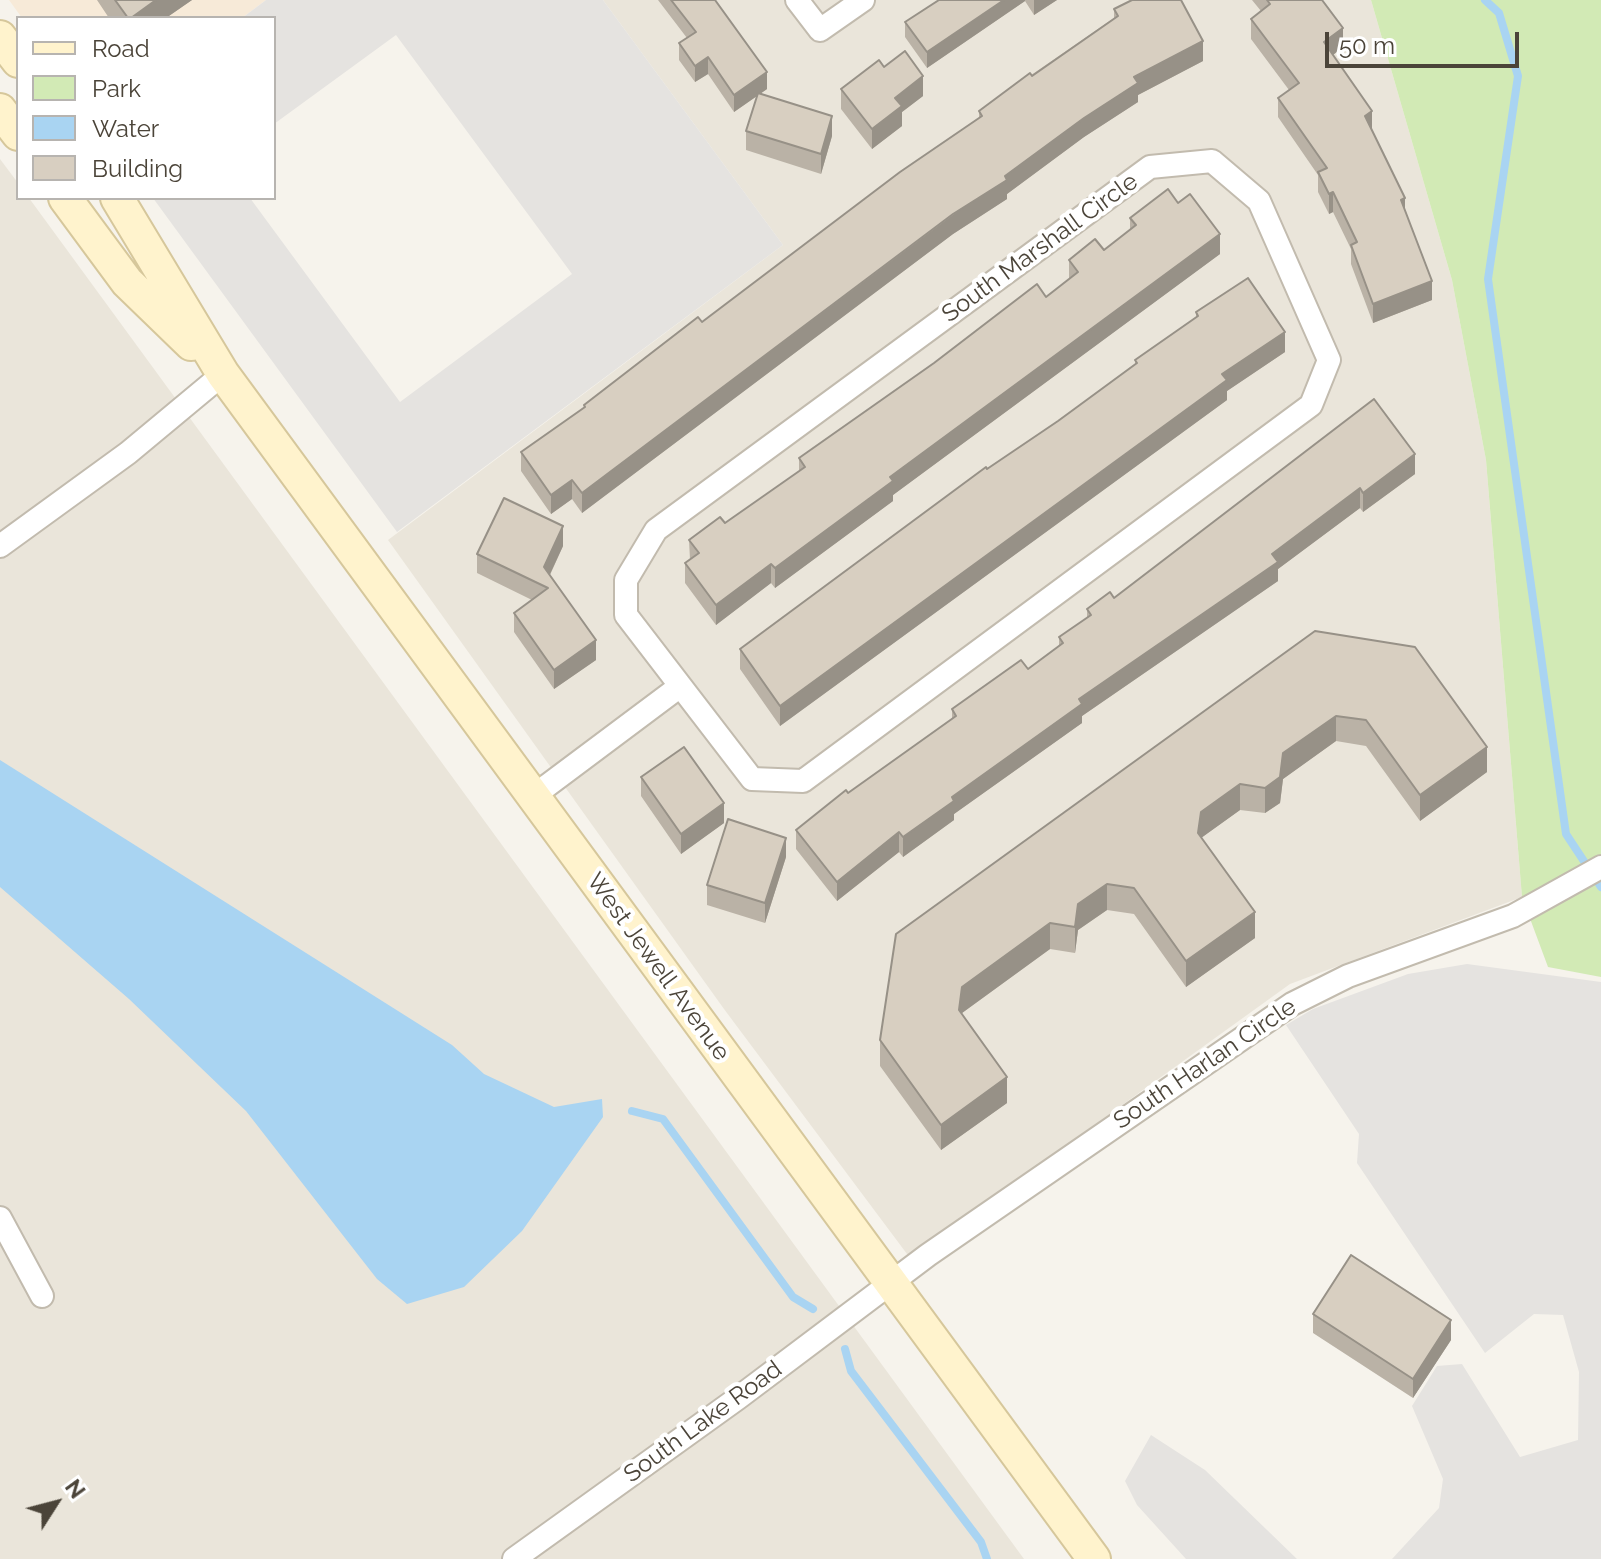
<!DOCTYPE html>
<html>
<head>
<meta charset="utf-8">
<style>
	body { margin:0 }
	#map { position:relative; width:1601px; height:1559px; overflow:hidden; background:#f6f3ec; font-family:Raleway,sans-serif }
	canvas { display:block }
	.legend { position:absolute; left:16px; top:16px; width:260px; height:184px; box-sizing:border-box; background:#fff; border:2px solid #b7b4b0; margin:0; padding:10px 14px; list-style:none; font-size:24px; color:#4b4439 }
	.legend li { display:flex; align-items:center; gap:16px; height:40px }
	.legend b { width:40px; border:2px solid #b7b4b0 }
	.north { position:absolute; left:16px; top:1463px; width:80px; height:80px; -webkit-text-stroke:6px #fff; paint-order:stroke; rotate:54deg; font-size:22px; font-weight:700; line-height:32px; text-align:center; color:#4b4439 }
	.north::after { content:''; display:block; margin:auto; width:28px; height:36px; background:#4b4439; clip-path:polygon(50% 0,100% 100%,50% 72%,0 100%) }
	.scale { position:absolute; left:1325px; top:32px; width:194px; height:36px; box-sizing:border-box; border:4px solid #4b4439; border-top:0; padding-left:10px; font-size:24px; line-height:28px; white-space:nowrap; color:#4b4439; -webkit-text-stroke:6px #fff; paint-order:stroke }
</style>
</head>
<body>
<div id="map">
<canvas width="1601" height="1559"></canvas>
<ul class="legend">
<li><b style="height:10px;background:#fff3cd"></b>Road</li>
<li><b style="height:22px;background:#d2eab5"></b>Park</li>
<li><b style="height:22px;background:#a9d4f2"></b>Water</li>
<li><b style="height:22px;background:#d8cfc1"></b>Building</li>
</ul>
<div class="north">N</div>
<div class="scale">50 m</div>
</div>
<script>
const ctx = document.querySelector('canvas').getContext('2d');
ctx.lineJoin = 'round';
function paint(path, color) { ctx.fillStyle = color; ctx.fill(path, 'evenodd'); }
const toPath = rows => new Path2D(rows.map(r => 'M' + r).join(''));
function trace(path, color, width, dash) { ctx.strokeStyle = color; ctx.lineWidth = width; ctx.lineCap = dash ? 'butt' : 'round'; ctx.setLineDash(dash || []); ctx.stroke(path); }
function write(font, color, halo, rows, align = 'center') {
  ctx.font = font + ' Raleway,sans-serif'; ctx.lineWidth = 8; ctx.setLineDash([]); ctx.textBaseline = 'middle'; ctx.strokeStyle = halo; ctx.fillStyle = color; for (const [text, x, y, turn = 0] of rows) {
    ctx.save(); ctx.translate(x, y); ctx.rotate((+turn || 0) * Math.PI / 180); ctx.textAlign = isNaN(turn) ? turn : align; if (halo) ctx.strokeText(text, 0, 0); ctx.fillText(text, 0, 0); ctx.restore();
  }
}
paint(toPath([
	[603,0,1371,0,1452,280,1486,460,1522,897,1290,984,910,1258,724,1009,388,540,783,245],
	[0,159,18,183,18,198,29,198,1024,1559,0,1559]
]), '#eae5da');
paint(toPath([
	[9,0,266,0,242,18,22,18]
]), '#f7ead8');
paint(toPath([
	[1371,0,1601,0,1601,977,1548,967,1522,897,1486,460,1452,280]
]), '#d2eab5');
paint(toPath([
	[266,0,603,0,783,245,397,532,153,198,250,198,400,402,572,274,396,35,274,124,274,18,242,18],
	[1467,964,1601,982,1601,1559,1392,1559,1439,1508,1443,1479,1412,1406,1437,1366,1462,1364,1520,1457,1578,1440,1579,1372,1563,1315,1534,1314,1485,1353,1357,1163,1359,1134,1286,1025,1313,1009,1408,974],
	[1151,1435,1205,1470,1297,1559,1186,1559,1137,1505,1125,1481]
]), '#e5e3e0');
paint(toPath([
	[0,760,452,1045,484,1074,554,1107,602,1099,603,1117,522,1231,464,1287,407,1304,377,1279,246,1111,129,999,0,887]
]), '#a9d4f2');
trace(toPath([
	[1485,0,1499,13,1518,76,1488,279,1566,834,1601,887],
	[632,1111,663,1119,793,1297,813,1309],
	[845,1349,851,1371,981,1542,987,1559]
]), '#a9d4f2', 8);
const street = toPath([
	[797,0,820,30,863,0],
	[1212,161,1259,201,1329,360,1311,405,803,781,752,779,626,615,626,580,656,530,1150,167,1212,161],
	[0,546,128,453,223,374],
	[532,797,679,687],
	[0,1218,42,1296],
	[514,1559,738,1398,928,1255,1292,1004,1348,976,1513,916,1601,867]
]);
const secondary = toPath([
	[0,37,18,61],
	[0,110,18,134],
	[65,198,127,282,191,344],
	[117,198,223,374,1094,1559]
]);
trace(street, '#c2bbae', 26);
trace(secondary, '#d6c79b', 36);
trace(street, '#fff', 22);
trace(secondary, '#fff3cd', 32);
paint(toPath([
	[97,0,192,0,166,18,109,18],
	[658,0,715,0,767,89,760,94,832,136,821,174,746,150,746,131,757,96,734,112,708,74,695,82,679,60,679,43,687,38],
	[939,0,1057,0,1034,15,1025,1,927,68,905,37,905,22],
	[1252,0,1322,0,1343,47,1333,55,1372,130,1405,212,1432,300,1373,323,1351,264,1351,249,1333,212,1329,214,1318,192,1318,175,1278,117,1278,98,1289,90,1251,39,1251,19,1261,11],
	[1114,9,1203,61,1138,95,1138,102,1084,137,1007,194,1007,199,953,234,582,513,572,499,551,514,521,471,521,452,584,408,584,405,702,322,979,118,979,111,1114,18],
	[884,67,923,96,902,112,902,126,872,149,841,109,841,89],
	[1178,203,1220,254,893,495,893,501,775,588,771,583,716,625,685,583,685,563,690,560,689,540,725,523,799,471,799,458,1046,297,1069,279,1069,260,1104,250,1130,230,1130,218],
	[1196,312,1285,352,1227,391,1227,400,780,726,740,669,740,649,987,469,1058,421,1135,364,1135,360,1196,317],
	[1374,399,1415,474,1363,512,1360,508,1278,569,1278,581,1082,716,1082,723,954,814,954,820,903,857,899,852,837,901,796,849,796,830,952,719,952,709,1028,669,1059,646,1059,637,1087,618,1087,609,1114,598],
	[563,546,550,575,596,660,554,689,514,632,514,613,532,600,477,573,477,554],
	[1315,631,1487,772,1420,821,1366,746,1336,741,1283,779,1280,803,1265,813,1240,810,1201,838,1255,938,1186,987,1134,914,1107,910,1078,930,1075,953,1050,949,962,1013,962,1014,1007,1103,941,1150,880,1066,880,1040],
	[641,777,724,823,681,854,641,796],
	[786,857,765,923,707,905,707,885],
	[1313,1314,1451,1340,1413,1398,1313,1333]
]), '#bab2a6');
paint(toPath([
	[156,0,192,0,166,18,131,18],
	[1004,0,1025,0,1025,1,927,68,927,52],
	[1034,0,1057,0,1034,15],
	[1343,28,1343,47,1324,62,1324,42],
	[1203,41,1203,61,1138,95,1138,102,1084,137,1007,194,1007,199,953,234,582,513,582,493,1005,176,1134,77],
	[708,57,708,74,695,82,695,66],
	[767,72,767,89,734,112,734,95],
	[923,76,923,96,902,112,902,126,872,149,872,129,895,98],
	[1372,111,1372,130,1365,116],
	[832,116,832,136,821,174,821,154],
	[1333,192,1333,212,1329,214,1329,194],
	[1405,198,1405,218,1401,200],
	[1220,234,1220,254,893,495,893,501,775,588,775,568,890,477],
	[1432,281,1432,300,1373,323,1373,304],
	[1285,332,1285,352,1227,391,1227,400,780,726,780,706,1222,374],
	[1415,454,1415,474,1363,512,1363,493],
	[572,480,572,499,551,514,551,495],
	[1360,488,1360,508,1278,569,1278,581,1082,716,1082,723,954,814,954,820,903,857,903,837,952,797,1079,699],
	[563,526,563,546,544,587,544,567],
	[771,564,771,583,716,625,716,605],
	[596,640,596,660,554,689,554,670],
	[1336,716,1336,741,1283,779,1280,803,1265,813,1265,788,1283,753],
	[1487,747,1487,772,1420,821,1420,795],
	[1240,784,1240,810,1201,838,1198,833,1201,812],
	[724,803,724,823,681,854,681,834],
	[899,832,899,852,837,901,837,882],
	[786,838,786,857,765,923,765,903],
	[1107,884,1107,910,1078,930,1075,953,1075,927,1078,904],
	[1255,912,1255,938,1186,987,1186,961],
	[1050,923,1050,949,962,1013,959,1036,959,1010,962,987],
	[1007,1077,1007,1103,941,1150,941,1125],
	[1451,1320,1451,1340,1413,1398,1413,1379]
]), '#979187');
const building = toPath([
	[115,0,156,0,131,18,128,18,115,0],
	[671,0,715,0,767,72,734,95,708,57,695,66,679,43,696,32,671,0],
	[939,0,1004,0,927,52,905,22,939,0],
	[1132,0,1181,0,1203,41,1134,77,1138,83,1084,118,1005,176,1007,180,953,214,582,493,572,480,551,495,521,452,585,407,584,405,698,317,702,322,900,172,982,116,979,111,1030,73,1032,76,1118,16,1114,9,1132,0],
	[1267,0,1322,0,1343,28,1324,42,1372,111,1365,116,1405,198,1401,200,1432,281,1373,304,1351,245,1357,242,1333,192,1329,194,1318,172,1327,168,1278,98,1299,83,1251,19,1270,4,1267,0],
	[905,51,923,76,895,98,902,106,872,129,841,89,879,60,884,67,905,51],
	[758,93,832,116,821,154,746,131,758,93],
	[1168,189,1178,203,1190,194,1220,234,890,477,893,481,775,568,771,564,716,605,685,563,699,553,689,540,720,517,725,523,805,467,799,458,934,363,1037,284,1046,297,1078,272,1069,260,1095,239,1104,250,1136,225,1130,218,1168,189],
	[1248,278,1285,332,1222,374,1227,380,780,706,740,649,986,467,987,469,1058,421,1137,363,1135,360,1198,316,1196,312,1248,278],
	[1374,399,1415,454,1363,493,1360,488,1272,554,1278,562,1079,699,1082,704,952,797,954,801,903,837,899,832,837,882,796,830,846,790,848,793,956,716,952,709,1021,660,1028,669,1063,643,1059,637,1091,615,1087,609,1110,592,1114,598,1374,399],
	[504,498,563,526,544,567,596,640,554,670,514,613,548,588,477,554,504,498],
	[1315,631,1415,647,1487,747,1420,795,1366,720,1336,716,1283,753,1280,777,1265,788,1240,784,1201,812,1198,833,1255,912,1186,961,1134,888,1107,884,1078,904,1075,927,1050,923,962,987,959,1010,1007,1077,941,1125,880,1040,896,934,1315,631],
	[684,747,724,803,681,834,641,777,684,747],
	[728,819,786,838,765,903,707,885,728,819],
	[1351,1255,1451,1320,1413,1379,1313,1314,1351,1255]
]);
paint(building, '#d8cfc1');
trace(building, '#979187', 2);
write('24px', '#4b4439', '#fff', [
	["South Marshall Circle",1040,248,-36],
	["West Jewell Avenue",658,967,54],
	["South Harlan Circle",1205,1064,-34],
	["South Lake Road",703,1422,-36]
]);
</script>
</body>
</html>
